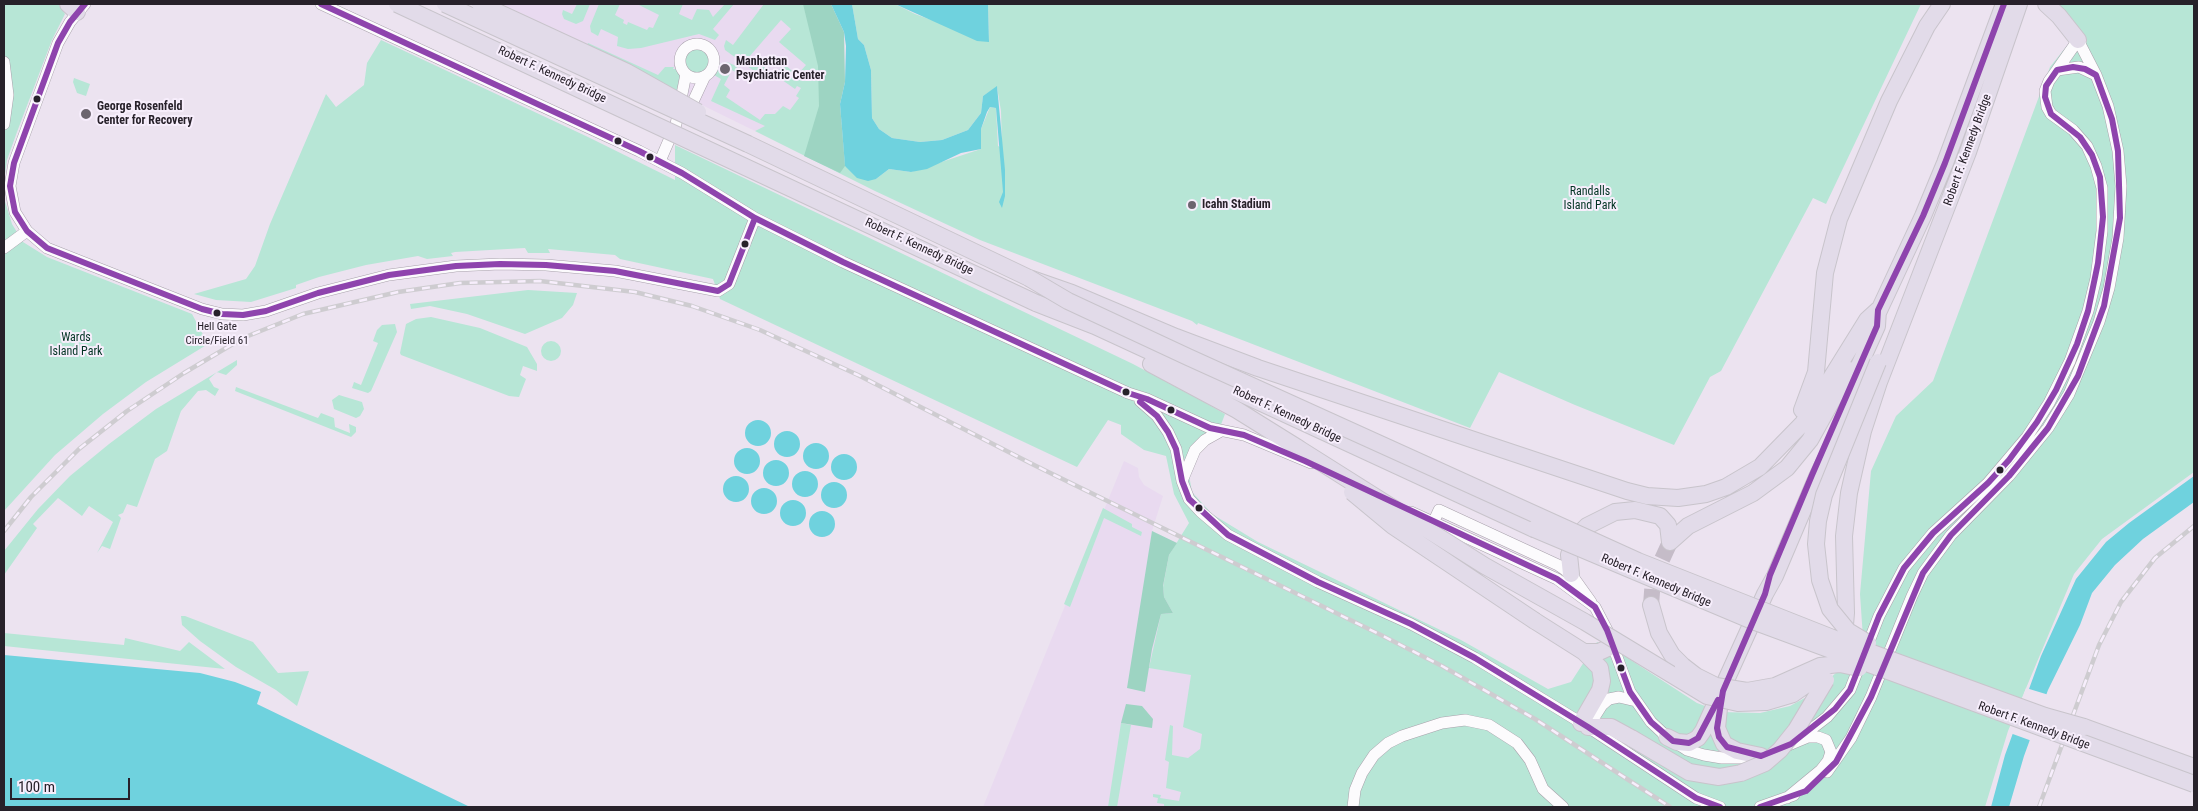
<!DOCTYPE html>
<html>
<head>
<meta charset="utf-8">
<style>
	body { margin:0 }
	#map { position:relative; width:2198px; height:811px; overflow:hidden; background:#ece3f0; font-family:"Roboto Condensed",sans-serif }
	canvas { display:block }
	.frame { position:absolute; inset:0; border:5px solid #27212a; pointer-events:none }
	.scale { position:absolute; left:10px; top:778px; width:120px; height:22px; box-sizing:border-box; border:2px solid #27212a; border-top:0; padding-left:6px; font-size:15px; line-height:18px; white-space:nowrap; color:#27212a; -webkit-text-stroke:4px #f7eefc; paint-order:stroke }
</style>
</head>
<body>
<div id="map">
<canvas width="2198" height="811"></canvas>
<div class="frame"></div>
<div class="scale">100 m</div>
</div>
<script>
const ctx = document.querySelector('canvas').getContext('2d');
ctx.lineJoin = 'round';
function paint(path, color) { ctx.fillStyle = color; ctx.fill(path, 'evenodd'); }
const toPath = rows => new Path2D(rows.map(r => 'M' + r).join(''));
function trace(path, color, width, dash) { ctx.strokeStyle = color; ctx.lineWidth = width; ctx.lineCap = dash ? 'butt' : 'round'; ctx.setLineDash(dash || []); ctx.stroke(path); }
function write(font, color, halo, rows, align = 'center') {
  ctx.font = font + ' "Roboto Condensed",sans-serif'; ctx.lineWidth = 4; ctx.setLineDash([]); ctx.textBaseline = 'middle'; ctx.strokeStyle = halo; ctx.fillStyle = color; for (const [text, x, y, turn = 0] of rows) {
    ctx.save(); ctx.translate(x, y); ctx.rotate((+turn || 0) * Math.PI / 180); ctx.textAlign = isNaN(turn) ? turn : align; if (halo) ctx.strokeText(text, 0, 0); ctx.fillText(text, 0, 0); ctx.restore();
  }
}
paint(toPath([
	[496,4,804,4,808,106,755,131],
	[1124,461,1138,468,1139,477,1144,485,1163,496,1152,531,1177,543,1169,555,1163,586,1222,691,1187,807,983,807]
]), '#e9daf0');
paint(toPath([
	[4,4,58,4,65,14,52,40,17,132,7,160,4,181],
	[577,4,590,4,583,21,576,24,564,19,562,14,563,10,572,14],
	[599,4,620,4,615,15,624,20,623,23,627,25,628,22,647,30,649,27,653,28,659,15,637,4,683,4,679,14,692,20,697,9,709,10,713,17,725,4,734,4,713,29,719,35,715,40,699,34,641,48,628,49,617,46,618,37,601,29,598,36,591,32,590,26],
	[764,4,831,4,845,166,876,179,889,169,911,172,981,149,981,129,990,107,996,108,998,146,1002,148,1001,111,997,87,983,96,981,113,968,130,942,140,920,142,892,138,879,129,872,118,871,70,864,45,858,39,852,4,895,4,915,14,989,41,988,4,1921,4,1826,204,1813,198,1721,371,1710,377,1674,445,1575,405,1499,372,1470,428,1198,323,1197,325,1192,321,980,240,875,191,755,131,765,126,711,101,721,79,714,75,714,72,719,64,727,62,736,66,739,72,737,73,732,70,724,85,730,90,726,97,760,120,765,114,775,114,783,106,790,110,799,98,796,96,801,88,797,86,795,89,775,75,784,64,797,75,806,65,779,42,791,29,781,20,749,57,767,69,761,76,725,50,724,46,726,40,733,45],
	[2054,4,2194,4,2194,472,2102,539,2074,574,2008,731,1985,807,1164,807,1164,804,1157,803,1158,798,1153,797,1153,794,1161,795,1160,798,1179,801,1181,792,1166,788,1169,762,1165,760,1170,725,1173,726,1172,755,1188,758,1200,749,1202,734,1183,727,1191,675,1149,668,1161,614,1173,613,1164,597,1163,587,1169,555,1189,523,1174,494,1166,456,1144,450,1121,434,1121,425,1108,420,1077,467,720,299,713,279,620,259,615,255,548,249,550,253,528,253,525,248,455,252,451,253,453,256,427,259,418,256,366,265,319,277,296,285,296,288,251,302,216,300,194,294,246,279,255,266,270,224,326,94,336,107,364,85,367,63,381,40,588,137,675,180,675,145,1133,364,1204,402,1225,414,1216,438,1202,447,1189,475,1192,492,1212,514,1258,542,1461,640,1548,689,1571,682,1597,642,1623,655,1697,703,1721,712,1760,713,1790,706,1812,694,1837,672,1863,638,1860,594,1871,471,1896,416,1933,381,2050,67,2077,33],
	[588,43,658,75,665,67,674,67,673,69,677,69,680,74,677,91,587,47],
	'683 61a14 14 0 1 1 28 0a14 14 0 1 1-28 0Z',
	[74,78,90,84,86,96,77,93,73,82],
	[4,198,12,224,23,242,47,257,192,314,208,344,146,382,103,414,55,455,4,511],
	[528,290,577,293,573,305,562,318,525,334,467,314,430,306,411,309,410,304],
	[431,317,480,328,527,347,537,364,537,371,523,366,520,375,526,379,519,397,509,396,401,355,400,353,406,324,416,319],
	[395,324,397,332,371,391,368,393,352,388,354,382,361,385,378,343,373,341,377,330,382,325],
	'541 351a10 10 0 1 1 20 0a10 10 0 1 1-20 0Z',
	[237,360,237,365,226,375,217,372,209,379,214,387,219,389,215,396,206,390,198,391,181,411,167,451,155,459,137,507,127,504,123,513,118,515,121,518,110,549,102,546,97,553,113,522,89,506,82,516,58,498,33,524,37,528,4,575,4,551,38,509,70,476,109,444,156,409],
	[236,387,318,418,321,413,334,418,335,427,350,433,349,424,356,427,356,432,351,437,235,391],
	[339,395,362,402,364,409,360,416,356,418,334,409,332,400],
	[1103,508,1132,524,1132,527,1142,532,1141,536,1104,518,1070,607,1064,604],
	[181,616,185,616,253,642,278,673,309,671,297,706,276,690,236,667,200,641,182,625],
	[4,633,124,645,125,638,180,651,189,642,225,669,4,646],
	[1121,723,1131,725,1117,807,1108,807]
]), '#b7e6d6');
paint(toPath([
	[803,4,831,4,844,32,845,82,840,104,845,166,840,173,804,156,819,106,818,66],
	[1152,531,1177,543,1169,555,1163,586,1164,597,1173,613,1161,614,1152,649,1145,692,1127,688],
	[1126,704,1142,706,1153,719,1152,728,1121,723]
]), '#9dd4c2');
paint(toPath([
	[831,4,852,4,858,39,864,45,871,70,872,118,879,129,892,138,920,142,942,140,968,130,981,113,983,96,997,86,1005,170,1005,196,1002,208,999,202,1003,192,996,108,990,107,987,112,981,129,981,149,961,153,927,169,911,172,889,169,876,179,868,181,857,178,845,166,840,104,845,82,846,46,844,32],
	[895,4,988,4,989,42,977,41],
	'745 433a13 13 0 1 1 26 0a13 13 0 1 1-26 0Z',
	'774 444a13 13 0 1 1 26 0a13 13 0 1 1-26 0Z',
	'803 456a13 13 0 1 1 26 0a13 13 0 1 1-26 0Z',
	'734 461a13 13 0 1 1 26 0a13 13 0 1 1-26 0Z',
	'831 467a13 13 0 1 1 26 0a13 13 0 1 1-26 0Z',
	'763 473a13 13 0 1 1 26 0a13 13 0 1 1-26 0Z',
	'792 484a13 13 0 1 1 26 0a13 13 0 1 1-26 0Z',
	[2194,476,2194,502,2143,539,2115,565,2092,593,2080,625,2048,690,2024,756,2009,807,1991,807,2005,755,2041,656,2076,579,2106,542,2129,523],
	'723 489a13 13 0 1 1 26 0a13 13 0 1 1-26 0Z',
	'821 495a13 13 0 1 1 26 0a13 13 0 1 1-26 0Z',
	'751 501a13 13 0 1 1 26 0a13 13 0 1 1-26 0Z',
	'780 513a13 13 0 1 1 26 0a13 13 0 1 1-26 0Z',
	'809 524a13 13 0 1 1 26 0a13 13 0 1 1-26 0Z',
	[4,655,200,673,235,682,261,692,257,704,470,807,4,807]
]), '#6fd2de');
paint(toPath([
	[2026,688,2049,695,2032,741,2010,733]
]), '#ece3f0');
trace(toPath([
	[1651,605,1653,579,1670,542]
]), '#c5bcc8', 16, [16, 8]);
const minor = toPath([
	[85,4,70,22,58,43,14,163,10,186,15,212,27,231,47,248,202,309,222,314,243,315,266,311,318,293,389,275,456,266,500,264,546,265,615,271,718,291,729,284,755,218],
	[321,4,639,151,682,173,755,218,843,262,1128,393,1147,399,1210,428,1244,435,1311,463],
	'680 61a17 17 0 1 1 34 0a17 17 0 1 1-34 0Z',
	[4,62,8,95,4,124],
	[685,113,691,106,705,76],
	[660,161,676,124,686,74],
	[4,248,27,231],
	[1140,401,1157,416,1168,432,1176,449,1182,481,1189,499,1201,512,1228,535,1318,582,1411,624,1475,658,1588,727,1696,798,1720,807],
	[1182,481,1195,450,1205,440,1221,431],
	[1411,512,1557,579,1595,607,1607,630,1630,692,1651,722,1667,737,1687,750,1704,755,1722,758,1749,758],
	[1433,523,1439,510,1558,565,1571,574,1591,602],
	[1588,727,1602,705,1609,699,1619,697,1636,701],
	[1801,737,1827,717,1850,690,1879,616,1904,568,1933,533,1988,483,2027,437,2049,403,2070,361,2088,311,2096,278,2102,231,2102,188,2096,166,2087,146,2073,130,2051,114,2047,107,2045,91,2049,81,2057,70,2079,67,2096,75],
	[1784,747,1808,737,1818,737,1826,740,1831,752,1828,761,1821,770,1787,798],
	[1827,772,1851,738,1871,697,1912,596,1923,573,1951,535,2009,476,2048,428,2069,394,2099,322,2109,288,2118,238,2121,186,2118,151,2108,106,2096,75,2078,40,2057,70],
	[1353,807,1355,790,1362,773,1374,755,1388,743,1402,736,1442,723,1465,720,1489,725,1517,743,1530,760,1543,789,1563,807],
	[1760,807,1794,795]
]);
const highway = toPath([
	[68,4,77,12],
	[2046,4,2059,16,2078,40],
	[748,144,1029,278,1072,293,1176,337,1258,368,1627,491,1647,496,1678,498,1706,494,1726,487,1760,467,1803,423,1867,320,1878,310],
	[1036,303,1095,326,1534,529],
	[1875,319,1923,216,1945,163,2004,4],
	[1151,364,1237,410,1298,448],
	[1850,386,1877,326,1878,310],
	[1802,410,1816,372,1825,273,1839,219,1889,101,1927,26,1942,4],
	[1670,542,1688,526,1753,493,1787,468,1810,440,1849,370],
	[1571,574,1569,555,1574,539,1587,526,1615,512,1635,510,1660,516,1668,525,1670,542],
	[1651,605,1659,633,1672,655,1683,666],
	[1535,621,1584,652,1600,668,1602,681,1600,690,1581,723],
	[1844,637,1846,613,1844,536,1849,493,1863,431,1879,382,1968,152,2019,4],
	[1584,652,1599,652,1612,646],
	[1719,708,1717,728,1724,744,1737,751,1761,756],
	[1588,727,1611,727,1633,739],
	[2084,727,2194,767],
	[1667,737,1677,742,1689,743,1698,738,1703,731,1765,594,1775,576,1817,477,1862,386]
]);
trace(minor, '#a8a1ab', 12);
trace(highway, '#c8c4cb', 18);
trace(minor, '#fcfbfd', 11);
trace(highway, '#e2dbe9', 16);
const rail = toPath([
	[4,531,31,497,79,449,127,411,184,373,243,338,303,314,398,292,460,283,540,281,635,292,692,306,760,330,858,375,1036,466,1379,634,1442,666,1535,719,1670,807],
	[2039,807,2099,645,2121,602,2155,558,2194,526]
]);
trace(rail, '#ceccd0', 4.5);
trace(rail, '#f7eefc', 2.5, [8]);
const highwayBridge = toPath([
	[397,4,1036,303],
	[445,4,748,144],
	[480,4,627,72,698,112],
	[1029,278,1068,301,1188,357,1638,561,1853,646,2045,716,2084,727],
	[1298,448,1485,566,1585,622,1707,696,1738,703,1766,702,1793,694,1820,675],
	[1352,492,1393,526,1535,621],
	[1534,529,1750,620,2194,784],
	[1868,643,1848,631,1830,609,1820,580,1816,544,1818,521,1824,495,1878,362],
	[1683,666,1696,676,1716,686,1747,691,1775,686,1820,666,1840,664,1859,668],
	[1633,739,1689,772,1719,777,1741,773,1765,763,1780,750,1796,730,1826,680]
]);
trace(highwayBridge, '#c8c4cb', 18, []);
trace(highwayBridge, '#e2dbe9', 16);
trace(toPath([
	[85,4,70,22,58,43,14,163,10,186,15,212,27,231,47,248,202,309,222,314,243,315,266,311,318,293,389,275,456,266,500,264,546,265,615,271,718,291,729,284,755,218],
	[321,4,639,151,682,173,755,218,843,262,1128,393,1147,399,1210,428,1244,435,1305,461,1557,579,1595,607,1607,630,1630,692,1651,722,1673,741,1689,743,1698,738,1718,700],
	[1140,402,1157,416,1168,432,1176,449,1182,481,1189,499,1228,535,1318,582,1411,624,1475,658,1588,727,1696,798,1720,807],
	[1760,807,1806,791,1836,762,1871,697,1923,573,1951,535,2009,476,2048,428,2078,376,2104,306,2120,218,2118,151,2112,119,2096,75,2085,69,2073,67,2057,70,2046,86,2045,97,2051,114,2080,137,2092,155,2100,177,2103,217,2098,263,2088,311,2077,344,2056,390,2037,422,2009,460,1988,483,1933,533,1904,568,1879,616,1850,690,1835,709,1791,744,1761,756,1727,747,1719,737,1717,728,1723,691,1765,594,1770,575,1812,475,1877,326,1878,310,1923,216,1945,163,2004,4]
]), '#8e44ad', 6);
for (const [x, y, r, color] of [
	[725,69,6,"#6c656f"],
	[37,99,4.5,"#27212a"],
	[86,114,6,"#6c656f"],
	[618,141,4.5,"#27212a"],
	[650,157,4.5,"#27212a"],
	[1192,205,5,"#6c656f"],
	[745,244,4.5,"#27212a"],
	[217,313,4.5,"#27212a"],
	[1126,392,4.5,"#27212a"],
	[1171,410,4.5,"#27212a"],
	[2000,470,4.5,"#27212a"],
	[1199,508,4.5,"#27212a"],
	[1621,668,4.5,"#27212a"]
]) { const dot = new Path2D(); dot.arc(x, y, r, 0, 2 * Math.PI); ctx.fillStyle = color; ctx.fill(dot); trace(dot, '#f7eefc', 2); }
write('11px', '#27212a', '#f7eefc', [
	["Hell Gate",217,327],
	["Circle/Field 61",217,341]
]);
write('bold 12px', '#27212a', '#f7eefc', [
	["Manhattan",736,62],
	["Psychiatric Center",736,76],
	["George Rosenfeld",97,107],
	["Center for Recovery",97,121],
	["Icahn Stadium",1202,205]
], 'left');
write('12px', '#27212a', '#f7eefc', [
	["Robert F. Kennedy Bridge",552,75,25],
	["Robert F. Kennedy Bridge",1968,150,-70],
	["Robert F. Kennedy Bridge",919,247,25],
	["Robert F. Kennedy Bridge",1287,415,25],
	["Robert F. Kennedy Bridge",1656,581,23],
	["Robert F. Kennedy Bridge",2034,726,20]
]);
write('12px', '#013322', '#f7eefc', [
	["Randalls",1590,192],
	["Island Park",1590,206],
	["Wards",76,338],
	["Island Park",76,352]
]);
</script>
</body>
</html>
